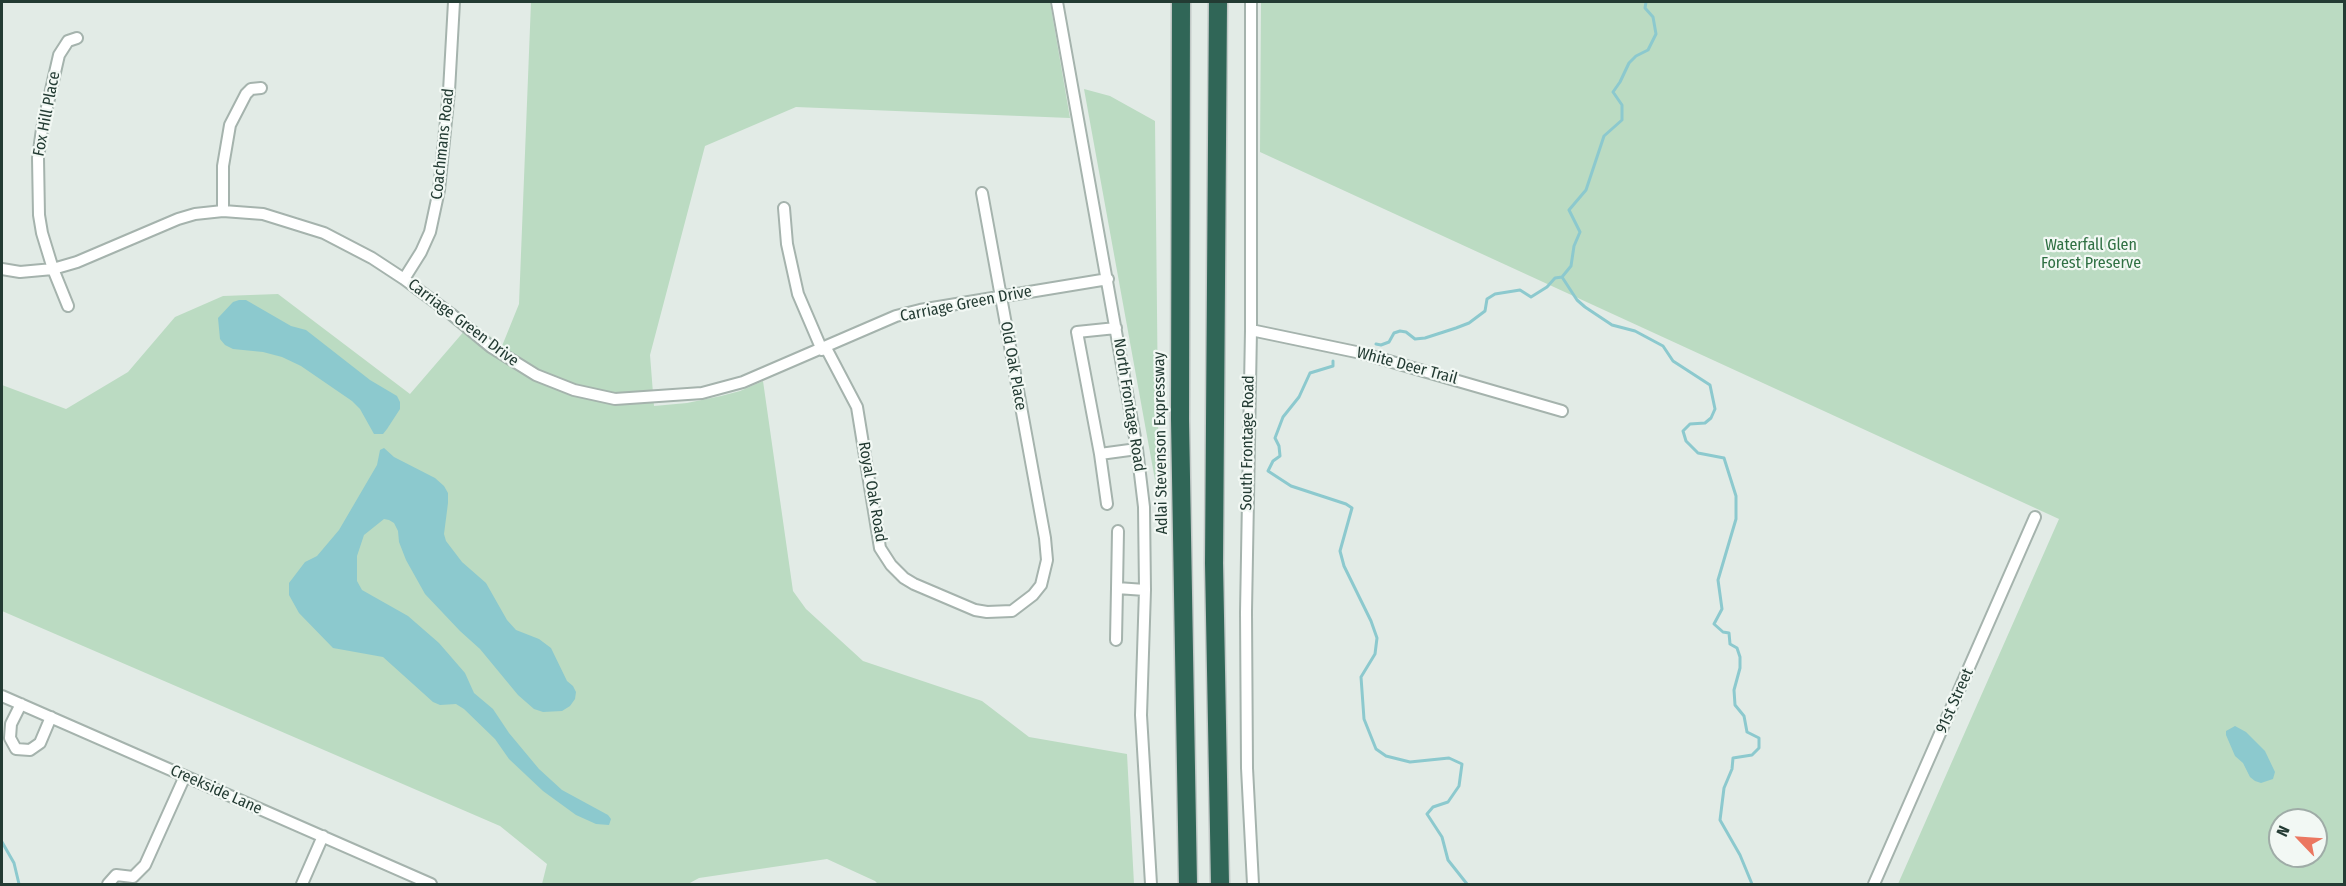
<!DOCTYPE html>
<html>
<head>
<meta charset="utf-8">
<style>
	body { margin:0 }
	#map { position:relative; width:2346px; height:886px; overflow:hidden; background:#e2ebe6; font-family:"Fira Sans Condensed",sans-serif }
	canvas { display:block }
	.frame { position:absolute; inset:0; border:3px solid #233b33; pointer-events:none }
	.north { position:absolute; left:2268px; top:808px; width:60px; height:60px; box-sizing:border-box; background:#f2f8f4; border:2px solid #9faca7; border-radius:50%; rotate:295deg; font-size:16px; font-weight:700; line-height:24px; text-align:center; color:#233b33 }
	.north::after { content:''; display:block; margin:auto; width:21px; height:27px; background:#eb7760; clip-path:polygon(50% 0,100% 100%,50% 72%,0 100%) }
</style>
</head>
<body>
<div id="map">
<canvas width="2346" height="886"></canvas>
<div class="frame"></div>
<div class="north">N</div>
</div>
<script>
const ctx = document.querySelector('canvas').getContext('2d');
ctx.lineJoin = 'round';
function paint(path, color) { ctx.fillStyle = color; ctx.fill(path, 'evenodd'); }
const toPath = rows => new Path2D(rows.map(r => 'M' + r).join(''));
function trace(path, color, width, dash) { ctx.strokeStyle = color; ctx.lineWidth = width; ctx.lineCap = dash ? 'butt' : 'round'; ctx.setLineDash(dash || []); ctx.stroke(path); }
function write(font, color, halo, rows, align = 'center') {
  ctx.font = font + ' "Fira Sans Condensed",sans-serif'; ctx.lineWidth = 4.5; ctx.setLineDash([]); ctx.textBaseline = 'middle'; ctx.strokeStyle = halo; ctx.fillStyle = color; for (const [text, x, y, turn = 0] of rows) {
    ctx.save(); ctx.translate(x, y); ctx.rotate((+turn || 0) * Math.PI / 180); ctx.textAlign = isNaN(turn) ? turn : align; if (halo) ctx.strokeText(text, 0, 0); ctx.fillText(text, 0, 0); ctx.restore();
  }
}
paint(toPath([
	[531,2,1050,2,1070,118,796,107,705,146,650,355,654,406,687,403,721,396,740,391,763,381,793,591,806,609,863,661,982,701,1029,737,1127,754,1134,884,878,884,875,881,827,859,699,878,688,884,542,884,547,864,500,826,2,611,2,385,66,409,128,372,175,317,223,296,278,294,410,394,472,322,502,346,519,304],
	[1261,2,2344,2,2344,884,1898,884,2059,519,1260,152],
	[2280,820,2316,820,2316,856,2280,856],
	[1084,89,1110,96,1155,121,1159,502]
]), '#bbdbc2');
paint(toPath([
	[239,300,246,300,291,326,306,330,370,380,397,396,400,402,400,409,387,429,383,434,374,434,360,409,352,401,301,366,282,357,263,352,233,349,225,345,220,339,218,318,233,302],
	[384,448,394,457,435,478,444,486,448,493,448,503,444,534,446,541,462,562,486,583,507,620,516,630,539,639,551,648,567,681,573,686,576,692,575,699,570,706,562,711,543,712,534,709,518,695,480,649,460,631,425,594,406,560,399,542,398,531,394,523,389,520,384,519,364,535,357,556,357,581,362,590,408,616,439,643,465,673,474,693,493,709,509,733,539,769,562,790,608,815,611,819,609,825,596,824,576,815,543,791,509,759,495,739,464,709,456,704,440,705,433,702,383,657,333,648,299,613,289,595,289,583,305,562,317,556,339,530,377,465,380,450],
	[2235,726,2246,732,2265,751,2275,772,2273,779,2261,783,2255,781,2250,777,2243,763,2235,756,2226,735,2226,731]
]), '#8cc9ce');
trace(toPath([
	[1562,277,1577,300,1585,307,1612,325,1635,331,1663,346,1673,361,1710,385,1715,409,1711,418,1705,423,1690,424,1683,431,1686,441,1698,453,1724,458,1736,496,1736,519,1718,580,1722,609,1714,624,1723,632,1729,633,1730,644,1737,648,1740,657,1740,668,1734,690,1735,705,1744,716,1747,732,1759,738,1759,748,1752,755,1733,758,1732,769,1724,788,1720,820,1740,855,1752,884],
	[1562,277,1571,266,1574,246,1580,232,1569,210,1586,190,1604,136,1622,120,1622,105,1613,92,1620,82,1629,63,1636,56,1648,50,1656,34,1653,17,1645,8,1646,2],
	[1376,344,1381,345,1389,342,1394,333,1400,331,1406,332,1415,339,1425,338,1456,328,1469,323,1485,311,1487,299,1495,294,1520,290,1531,297,1547,287,1555,278,1562,277],
	[1333,361,1333,366,1310,373,1299,397,1283,417,1275,438,1279,446,1280,456,1273,461,1268,471,1291,486,1346,504,1352,508,1340,551,1344,566,1371,621,1377,638,1375,654,1361,677,1364,719,1376,749,1386,756,1410,762,1449,758,1462,764,1459,786,1448,802,1433,807,1427,814,1442,837,1448,860,1467,884],
	[2,842,14,863,19,884]
]), '#8cc9ce', 3);
const street = toPath([
	[1057,2,1137,449,1144,507,1145,590,1141,715,1151,884],
	[1251,2,1251,330,1246,612,1247,768,1253,884],
	[784,208,787,244,798,294,822,350],
	[223,211,223,166,230,125,246,94,251,89,261,88],
	[2,269,20,272,53,269,77,262,178,219,195,214,223,211,263,214,324,233,372,258,404,279,451,314,491,347,536,375,574,390,615,399,702,393,743,382,896,316,920,310,1108,279],
	[404,279,421,252,430,232,439,190,449,91,454,2],
	[68,306,53,269,42,233,39,215,38,158,42,129,59,55,68,41,77,38],
	[1116,328,1077,332,1100,454,1137,449],
	[1251,330,1361,353,1562,411],
	[826,348,857,407,880,548,891,565,904,578,914,584,975,610,987,612,1012,611,1033,595,1041,585,1047,560,1045,538,982,193],
	[1100,454,1107,504],
	[1118,531,1117,588,1145,590],
	[1116,640,1117,588],
	[2,696,431,884],
	[21,704,11,724,10,738,16,749,30,750,40,743,51,717],
	[133,877,145,865,185,776],
	[108,884,116,875,133,877],
	[302,884,323,836],
	[1874,884,2035,517]
]);
const highway = toPath([
	[1181,2,1180,419,1188,884],
	[1218,2,1214,563,1220,884]
]);
trace(street, '#a5b3ad', 14);
trace(highway, '#c1c8c6', 21);
trace(street, '#fff', 10);
trace(highway, '#306657', 18);
write('16px', '#233b33', '#f2f8f4', [
	["Fox Hill Place",47,114,-79],
	["Coachmans Road",443,144,-84],
	["Carriage Green Drive",966,304,-11],
	["Carriage Green Drive",463,323,37],
	["Old Oak Place",1013,366,80],
	["White Deer Trail",1407,366,15],
	["North Frontage Road",1129,405,81],
	["Adlai Stevenson Expressway",1161,443,-91],
	["South Frontage Road",1248,443,-89],
	["Royal Oak Road",872,492,80],
	["91st Street",1955,701,-66],
	["Creekside Lane",216,790,24]
]);
write('16px', '#2f7043', '#f2f8f4', [
	["Waterfall Glen",2091,246],
	["Forest Preserve",2091,264]
]);
</script>
</body>
</html>
